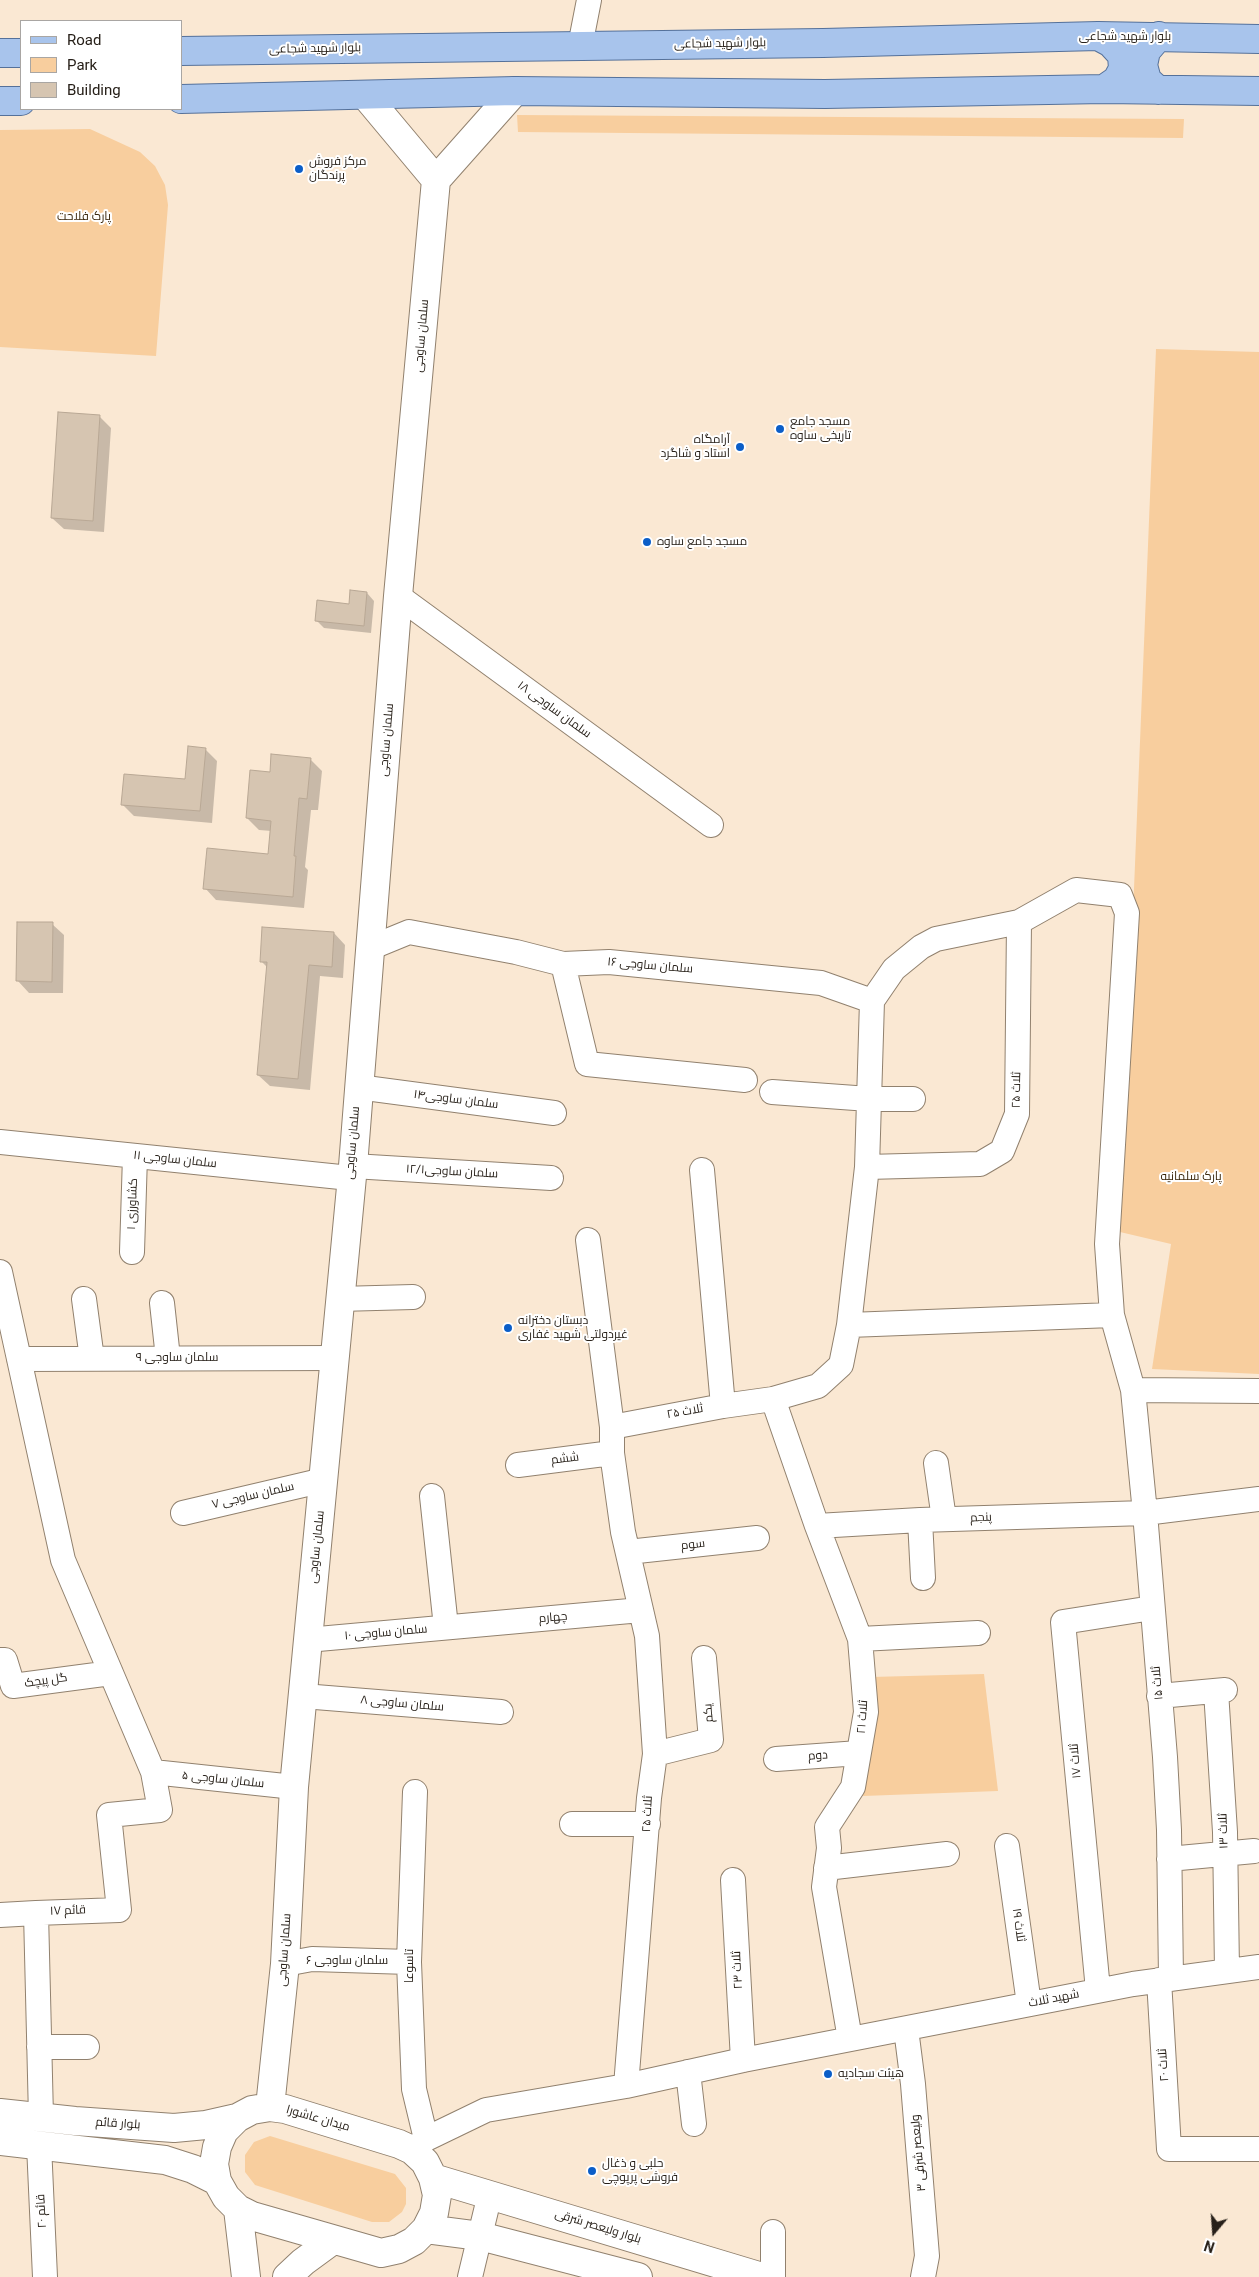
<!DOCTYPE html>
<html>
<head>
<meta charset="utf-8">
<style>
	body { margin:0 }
	#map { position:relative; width:1259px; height:2277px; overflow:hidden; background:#fae8d3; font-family:Roboto,sans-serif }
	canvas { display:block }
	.legend { position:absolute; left:20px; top:20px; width:162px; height:90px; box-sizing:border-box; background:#fff; border:1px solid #a9a6a3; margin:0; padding:6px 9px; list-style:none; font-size:15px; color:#272019 }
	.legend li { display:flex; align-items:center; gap:10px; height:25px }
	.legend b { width:25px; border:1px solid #a9a6a3 }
	.north { position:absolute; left:1189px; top:2207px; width:50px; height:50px; -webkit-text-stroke:4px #fff; paint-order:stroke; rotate:198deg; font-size:14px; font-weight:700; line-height:20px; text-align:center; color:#272019 }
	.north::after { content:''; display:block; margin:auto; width:18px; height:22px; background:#272019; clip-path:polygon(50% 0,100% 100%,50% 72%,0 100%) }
</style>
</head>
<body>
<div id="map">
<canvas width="1259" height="2277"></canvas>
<ul class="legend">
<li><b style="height:6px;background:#a8c4ec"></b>Road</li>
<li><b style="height:14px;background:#f8ce9e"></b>Park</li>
<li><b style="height:14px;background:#d6c5b1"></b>Building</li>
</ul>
<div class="north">N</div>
</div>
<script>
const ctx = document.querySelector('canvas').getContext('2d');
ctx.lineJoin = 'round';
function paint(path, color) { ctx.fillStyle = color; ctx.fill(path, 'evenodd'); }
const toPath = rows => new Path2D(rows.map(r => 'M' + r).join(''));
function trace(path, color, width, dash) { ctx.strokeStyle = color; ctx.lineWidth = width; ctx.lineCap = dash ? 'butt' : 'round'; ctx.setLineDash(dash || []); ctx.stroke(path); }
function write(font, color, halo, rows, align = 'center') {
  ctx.font = font + ' Roboto,Cairo,sans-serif'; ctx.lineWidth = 4; ctx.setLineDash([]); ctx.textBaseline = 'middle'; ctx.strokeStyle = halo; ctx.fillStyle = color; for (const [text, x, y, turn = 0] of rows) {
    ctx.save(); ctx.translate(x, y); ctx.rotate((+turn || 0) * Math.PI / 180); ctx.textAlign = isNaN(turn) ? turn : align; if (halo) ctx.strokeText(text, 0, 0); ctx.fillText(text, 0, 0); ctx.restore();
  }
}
paint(toPath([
	[517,115,1184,119,1183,138,518,132],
	[90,129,140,152,155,166,165,185,168,205,156,356,0,347,0,130],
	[1156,349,1259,352,1259,1374,1152,1369,1171,1244,1120,1232],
	[984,1674,998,1791,863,1796,873,1730,871,1677],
	[270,2136,395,2174,406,2188,406,2204,402,2212,389,2222,372,2222,255,2185,245,2172,245,2155,254,2142]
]), '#f8ce9e');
paint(toPath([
	[99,416,111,428,104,532,64,529,52,518],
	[367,593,374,601,371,633,324,628,316,620,350,605],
	[205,749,217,761,212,823,134,816,122,804,186,781],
	[310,759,322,771,318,810,311,810,305,867,308,870,304,908,216,900,205,888,269,855,272,831,259,830,247,818,271,773],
	[52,924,64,935,63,993,29,993,18,981],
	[334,933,345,945,343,978,320,976,310,1090,270,1086,258,1075,268,968,261,961]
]), '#0003');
const building = toPath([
	[58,412,100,415,93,521,51,518,58,412],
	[350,590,367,592,364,626,315,621,317,600,349,604,350,590],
	[188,746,206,748,200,811,121,805,124,774,185,779,188,746],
	[271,754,311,758,307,799,299,798,294,856,296,856,293,897,203,889,207,848,268,854,271,821,246,818,250,770,270,772,271,754],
	[17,922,53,922,52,982,16,981,17,922],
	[262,927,334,932,332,967,309,965,298,1079,257,1075,267,962,260,962,262,927]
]);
paint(building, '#d6c5b1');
trace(building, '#b8a794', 1);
const minor = toPath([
	[580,46,589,0],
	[398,596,711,825],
	[370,948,409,932,516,952,563,964,609,962,821,983,872,1001],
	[563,964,587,1064,745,1080],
	[358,1087,554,1113],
	[772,1092,869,1099,913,1099],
	[0,1142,350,1178],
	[353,1166,551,1178],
	[702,1170,723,1406],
	[588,1240,612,1427],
	[132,1252,135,1156],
	[0,1272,63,1560,153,1772,160,1810,109,1815,119,1910,36,1913,41,2117],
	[84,1299,92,1359],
	[339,1299,413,1297],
	[162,1303,168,1358],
	[1112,1315,1133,1390,1145,1513,1165,1757,1169,1830,1171,1978],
	[849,1325,1112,1315,1107,1244,1127,913,1120,895,1076,890,1019,922,936,939,921,947,894,969,872,1001,867,1167],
	[19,1359,334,1358],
	[1133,1390,1259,1391],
	[773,1399,817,1526,860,1639,866,1712,853,1787,827,1827,829,1848,824,1887,850,2039],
	[936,1463,944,1519],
	[518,1465,612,1453],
	[432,1496,446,1627],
	[183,1513,324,1480],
	[920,1520,923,1578],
	[817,1526,920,1520,1145,1513,1259,1499],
	[628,1552,757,1538],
	[860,1639,978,1633],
	[307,1640,641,1610],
	[0,1660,5,1660,13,1686,111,1673],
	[1216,1691,1225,1832,1227,1971],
	[303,1696,501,1712],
	[1159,1696,1225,1690],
	[655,1754,711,1740,704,1658],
	[776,1759,859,1753],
	[153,1772,294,1787],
	[415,1792,409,1962,414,2089,426,2139],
	[572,1824,648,1824],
	[1007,1846,1029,2004],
	[1169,1859,1254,1851],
	[826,1868,947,1854],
	[733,1880,743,2060],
	[0,1915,36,1913],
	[285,1964,312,1959,409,1962],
	[1159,1980,1169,2149,1259,2149],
	[1098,1990,1063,1622,1152,1608],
	[906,2029,913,2084,927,2256,923,2277],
	[39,2047,87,2047],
	[688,2072,694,2124],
	[626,2086,649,1798,655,1754,647,1636,623,1532,612,1453,612,1427,723,1406,773,1399,818,1386,841,1365,849,1325,867,1167,980,1164,1002,1151,1017,1114,1019,922],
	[39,2145,45,2277],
	[412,2150,426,2139,486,2110,626,2086,743,2060,1133,1984,1259,1967],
	[470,2277,490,2194],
	[773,2277,773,2232]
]);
const tertiary = toPath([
	[365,95,436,180],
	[270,2107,285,1964,294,1787,353,1166,398,596,436,180,515,91],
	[270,2107,285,2109,399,2144,412,2150,425,2162,433,2178,437,2195,434,2213,426,2229,414,2241,399,2249,381,2253,252,2216,238,2209,226,2197,217,2181,214,2164,217,2147,224,2131,237,2118,252,2110,270,2107],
	[0,2113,75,2121,174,2128,206,2125,237,2118],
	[0,2141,165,2160,193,2169,217,2181],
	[433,2178,762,2277],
	[238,2209,246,2277],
	[426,2229,480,2236,638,2277],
	[287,2277,303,2262,333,2240]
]);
const primary = toPath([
	[1098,36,1111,43,1122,55,1123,69,1117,80,1104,89],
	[181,51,823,43,1098,36,1259,39],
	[0,53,21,53],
	[1158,90,1147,80,1143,65,1146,51,1159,36],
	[181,99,515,91,825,94,1104,89,1259,91],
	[0,101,21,101]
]);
trace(minor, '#91816e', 26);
trace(tertiary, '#91816e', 30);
trace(primary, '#55719a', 30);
trace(minor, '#fff', 24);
trace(tertiary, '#fff', 28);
trace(primary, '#a8c4ec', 28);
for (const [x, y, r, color] of [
	[299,169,5,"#0b5ec8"],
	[780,429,5,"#0b5ec8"],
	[740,447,5,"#0b5ec8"],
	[647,542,5,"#0b5ec8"],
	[508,1328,5,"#0b5ec8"],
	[828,2074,5,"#0b5ec8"],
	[592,2171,5,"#0b5ec8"]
]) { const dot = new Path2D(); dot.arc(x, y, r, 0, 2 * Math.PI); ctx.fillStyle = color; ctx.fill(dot); trace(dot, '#fff', 2); }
write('12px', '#272019', '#fff', [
	["بلوار شهید شجاعی",1125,37],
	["بلوار شهید شجاعی",720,44,-1],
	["بلوار شهید شجاعی",315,49,-1],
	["سلمان ساوجی",422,336,-85],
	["سلمان ساوجی ۱۸",554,710,36],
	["سلمان ساوجی",387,740,-85],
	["سلمان ساوجی ۱۶",650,966,5],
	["ثلاث ۲۵",1017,1090,-89],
	["سلمان ساوجی۱۴",456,1100,7],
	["سلمان ساوجی",353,1143,-85],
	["سلمان ساوجی ۱۱",175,1160,6],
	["سلمان ساوجی۱۲/۱",452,1172,3],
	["کشاورزی ۱",133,1204,-88],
	["سلمان ساوجی ۹",177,1358],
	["ثلاث ۲۵",685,1412,-10],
	["ششم",565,1459,-7],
	["سلمان ساوجی ۷",253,1496,-13],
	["پنجم",981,1518,-2],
	["سوم",693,1545,-6],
	["سلمان ساوجی",317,1547,-84],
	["چهارم",553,1618,-5],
	["سلمان ساوجی ۱۰",386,1633,-5],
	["گل پیچک",46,1681,-8],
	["ثلاث ۱۵",1158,1683,-95],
	["سلمان ساوجی ۸",402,1704,5],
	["یکم",709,1713,-94],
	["ثلاث ۲۱",863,1717,-86],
	["دوم",818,1756,-4],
	["ثلاث ۱۷",1076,1761,-95],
	["سلمان ساوجی ۵",223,1780,6],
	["ثلاث ۲۵",648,1814,-87],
	["ثلاث ۱۳",1224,1831,-92],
	["قائم ۱۷",68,1911,-2],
	["ثلاث ۱۹",1018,1925,82],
	["سلمان ساوجی",285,1950,-86],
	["سلمان ساوجی ۶",347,1961],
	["تاسوعا",410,1966,-90],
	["ثلاث ۲۳",738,1970,-93],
	["شهید ثلاث",1054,1999,-11],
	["ثلاث ۲۰",1164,2065,-94],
	["میدان عاشورا",318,2119,16],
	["بلوار قائم",118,2124,4],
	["ولیعصر شرقی ۳",919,2153,-95],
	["قائم ۲۰",42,2211,-93],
	["بلوار ولیعصر شرقی",598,2227,17]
]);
write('12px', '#272019', '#fff', [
	["مرکز فروش",309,162],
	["پرندگان",309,176],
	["مسجد جامع",790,422],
	["تاریخی ساوه",790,436],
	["آرامگاه",730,440,"right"],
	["استاد و شاگرد",730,454,"right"],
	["مسجد جامع ساوه",657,542],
	["دبستان دخترانه",518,1321],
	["غیردولتی شهید غفاری",518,1335],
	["هیئت سجادیه",838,2074],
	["حلبی و ذغال",602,2164],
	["فروشی پرپوچی",602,2178]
], 'left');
write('12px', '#3a260b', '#fff', [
	["پارک فلاحت",84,217],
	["پارک سلمانیه",1191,1177]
]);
</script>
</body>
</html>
